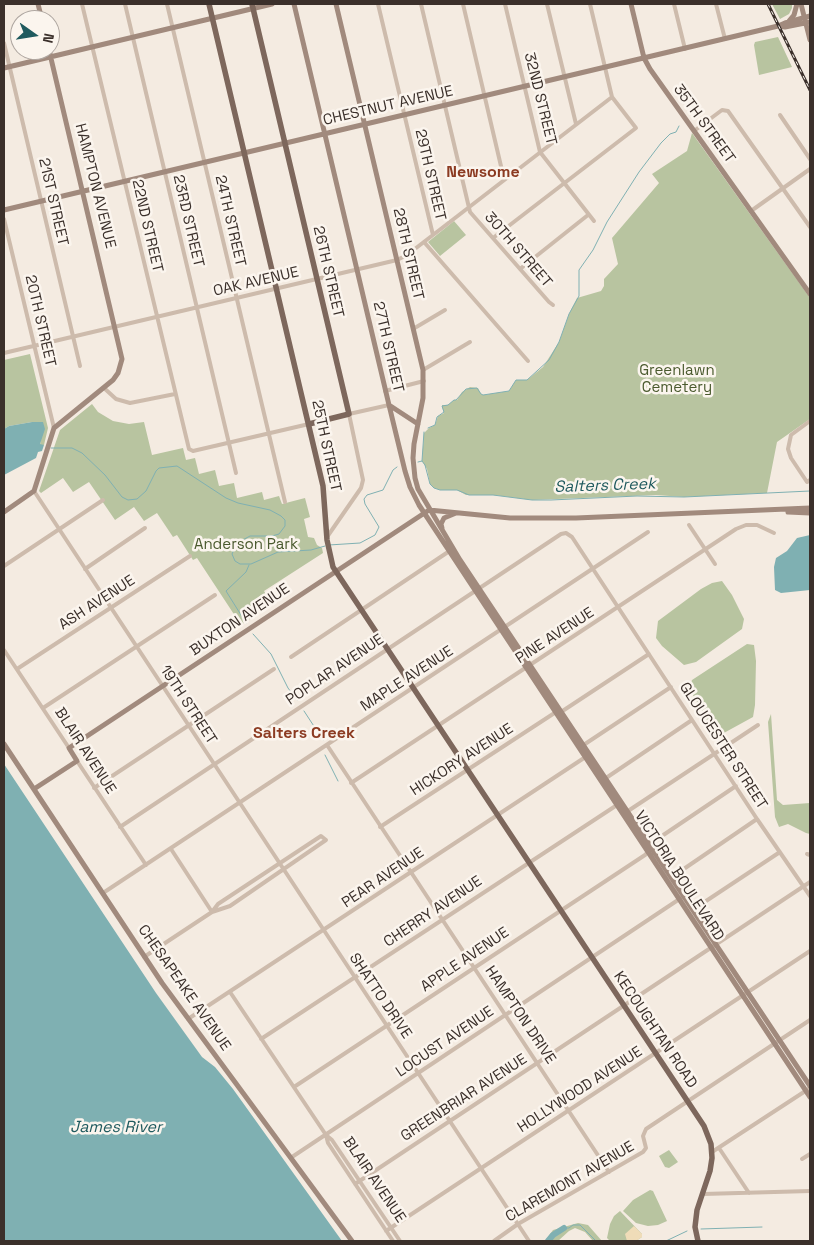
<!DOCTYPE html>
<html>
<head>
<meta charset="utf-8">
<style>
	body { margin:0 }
	#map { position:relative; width:814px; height:1245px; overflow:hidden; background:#f4ebe1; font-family:"Space Grotesk",sans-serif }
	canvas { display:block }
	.frame { position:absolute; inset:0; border:5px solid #3b302b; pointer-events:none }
	.north { position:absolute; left:10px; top:10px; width:50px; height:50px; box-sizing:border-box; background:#fbf5ee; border:1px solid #aea6a0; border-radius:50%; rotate:103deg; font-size:14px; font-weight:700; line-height:20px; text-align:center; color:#3b302b }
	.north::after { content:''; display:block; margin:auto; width:18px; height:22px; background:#1f5a5e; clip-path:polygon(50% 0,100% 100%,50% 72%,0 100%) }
</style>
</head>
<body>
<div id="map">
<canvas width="814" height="1245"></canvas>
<div class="frame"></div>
<div class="north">N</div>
</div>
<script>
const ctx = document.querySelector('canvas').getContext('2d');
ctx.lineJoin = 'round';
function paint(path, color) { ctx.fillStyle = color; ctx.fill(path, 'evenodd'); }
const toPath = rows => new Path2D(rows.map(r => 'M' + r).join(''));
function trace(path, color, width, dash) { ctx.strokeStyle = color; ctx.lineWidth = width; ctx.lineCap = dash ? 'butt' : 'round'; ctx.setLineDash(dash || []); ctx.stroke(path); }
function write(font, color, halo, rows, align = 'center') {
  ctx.font = font + ' "Space Grotesk",sans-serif'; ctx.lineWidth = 5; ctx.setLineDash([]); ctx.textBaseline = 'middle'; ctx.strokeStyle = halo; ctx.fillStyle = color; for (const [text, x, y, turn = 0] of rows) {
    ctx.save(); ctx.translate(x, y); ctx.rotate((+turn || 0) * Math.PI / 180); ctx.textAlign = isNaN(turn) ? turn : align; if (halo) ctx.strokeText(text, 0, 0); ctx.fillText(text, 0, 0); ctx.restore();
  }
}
paint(toPath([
	[772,4,792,4,792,8,789,14,780,19],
	[778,37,792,67,759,75,754,45,755,42],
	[692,133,810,298,810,419,777,442,767,493,684,497,656,495,532,500,493,495,466,495,457,490,440,490,434,488,430,484,427,469,422,461,424,433,429,428,435,425,438,416,444,413,442,407,442,405,448,405,454,400,457,400,462,392,470,387,478,388,481,394,483,395,509,391,516,380,527,380,543,367,559,342,569,314,577,298,601,291,604,286,604,279,618,264,612,238,659,183,652,174,687,151],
	[454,221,466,235,440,256,428,242],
	[30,354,48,428,44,445,40,445,43,422,32,422,9,426,4,429,4,360],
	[92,404,98,412,113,421,129,424,144,422,152,455,183,448,186,460,195,458,199,474,215,470,219,486,234,483,237,498,262,492,264,500,279,496,282,504,305,498,310,517,304,519,308,537,314,538,317,545,322,548,323,553,264,591,272,604,241,625,197,558,193,560,177,535,173,537,157,513,144,521,134,507,115,520,89,482,73,492,63,478,41,493,39,491,60,430],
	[722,581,732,595,744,619,742,629,696,662,684,665,662,646,656,638,658,621,701,589,712,583],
	[747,644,754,645,756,661,755,705,753,717,722,734,712,729,689,688,692,680],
	[771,714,777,800,783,805,810,803,810,834,806,833,788,824,779,827,775,817,768,722],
	[669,1150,678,1162,669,1168,665,1167,659,1156],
	[650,1190,653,1191,667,1221,658,1225,648,1226,636,1223,623,1211,633,1200],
	[620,1211,642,1234,642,1237,636,1241,610,1241,607,1238,610,1224,614,1216],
	[578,1223,588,1225,602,1241,593,1241,585,1232,575,1228,569,1231,558,1241,545,1241,553,1230]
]), '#b8c4a0');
paint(toPath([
	[634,1226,642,1234,642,1237,636,1241,627,1241,625,1234]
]), '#efdcb8');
paint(toPath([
	[32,422,43,422,45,429,40,444,44,445,42,451,38,452,36,458,4,475,4,429,9,426],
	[810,535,810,590,781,593,775,590,774,567,776,558,787,551,797,538],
	[4,764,156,993,202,1057,215,1067,233,1089,342,1241,4,1241]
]), '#7fb0b2');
trace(toPath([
	[428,428,435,425,437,417,444,412,442,406,448,405,454,400,456,400,466,389,477,388,481,394,483,395,509,391,516,380,527,380,549,360,559,342,569,314,579,296,579,270,593,250,607,222,639,172,661,143,670,134,676,132,679,126],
	[51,448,72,448,82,453,105,475,122,497,128,500,137,499,146,491,156,471,159,468,177,466,226,498,238,503,270,510,281,516,285,520,285,526,279,534,272,536,250,536,237,543,232,554,235,561,240,564,251,564,278,552,311,550,325,546],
	[422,461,424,432],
	[418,462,422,461,425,465,430,484,434,488,440,490,457,490,469,495,493,495,532,500,551,500,637,496,684,497,810,491],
	[329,545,360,543,375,535,379,527,365,504,364,499,367,495,383,490,393,470,397,467],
	[246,623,226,591,246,572,249,565],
	[253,634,271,654,288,688,297,700],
	[304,711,323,740],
	[325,755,338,781],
	[564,1228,569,1228,573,1225,580,1225,596,1241],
	[701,1229,762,1227],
	[666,1241,687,1231]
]), '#7fb0b2', 1);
trace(toPath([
	[548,1241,553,1235,564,1228]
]), '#7fb0b2', 6);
trace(toPath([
	[82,4,189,449,193,451,309,424],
	[125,4,236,473],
	[167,4,285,502],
	[378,4,433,235],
	[421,4,470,212,549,302,553,305],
	[463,4,504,179],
	[505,4,540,152,594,221],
	[547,4,576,124],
	[674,4,685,49],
	[716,4,725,39],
	[4,43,80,366],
	[780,115,810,159],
	[694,131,722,110,728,111,810,227],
	[751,211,810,169],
	[4,219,54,428],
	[493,238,636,128,612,97,590,4],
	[424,242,528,361],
	[520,269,588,215],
	[413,329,445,310],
	[4,353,397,260,407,255,612,97],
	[423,370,470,342],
	[104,388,116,399,130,403,175,394],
	[385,391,424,381],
	[810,421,791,435,788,449,791,458,807,482,810,480],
	[34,491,529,1241],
	[689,525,715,564],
	[327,537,361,488,363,480,349,414,389,405],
	[4,566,103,500],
	[85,569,145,528],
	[4,650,69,748],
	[291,657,451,550],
	[17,669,190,556],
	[43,708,215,595],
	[327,745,609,1172],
	[582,746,671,687],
	[77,761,146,865],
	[606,778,692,720],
	[351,783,736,529,746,525,757,525,774,533],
	[94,788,274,669],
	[628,811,758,725],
	[120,827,561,534,566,533,572,537,757,819,810,896],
	[380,827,556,712,561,712,649,654],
	[171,849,212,912],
	[807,854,810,855],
	[672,877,757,819],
	[103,893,648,532],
	[694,909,780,852],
	[144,957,212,912,230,906,326,840,321,836,218,904,212,912],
	[230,992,326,1135,332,1140,400,1241],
	[188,1019,587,756],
	[261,1039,617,805],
	[294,1087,645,855,648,852,650,844,736,786],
	[326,1135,328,1143,393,1241],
	[719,1148,749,1193],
	[712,1152,810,1088],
	[292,1157,681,898],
	[802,1159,810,1154],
	[355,1184,810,882],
	[703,1194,810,1191],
	[386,1231,810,951],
	[494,1241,518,1224,643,1152,646,1148,643,1136,646,1129,810,1020]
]), '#cdbbac', 4);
trace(toPath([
	[38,4,42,20],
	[294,4,389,405,405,471,410,487,419,505,475,590,810,1097],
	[336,4,423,370,423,398,414,444,413,458,415,478,418,489,460,560,810,1086],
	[631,4,644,58,650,69,810,294],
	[801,4,810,40],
	[789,21,794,15,797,4],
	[779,26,785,27,810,22],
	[4,68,272,4],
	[4,210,778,26,785,23,810,16],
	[389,405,418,424],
	[4,512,34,491,54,428,113,380,118,373,122,359,49,50],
	[788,512,810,513],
	[442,528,441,524,444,518,456,513],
	[4,744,162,983,352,1241],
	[34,789,77,761,69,748,429,510,510,518,576,518,810,508]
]), '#a18a7d', 5);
trace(toPath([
	[209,4,323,486,327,540,333,567,704,1126,711,1144,712,1158,710,1171,697,1210,695,1227,698,1241],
	[252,4,349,414,309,424]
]), '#7d675c', 5.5);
const rail = toPath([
	[768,4,810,90]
]);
trace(rail, '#3b302b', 3);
trace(rail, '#fbf5ee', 1, [4]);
write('15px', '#3b302b', '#fbf5ee', [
	["32ND STREET",540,99,76],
	["CHESTNUT AVENUE",388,106,-13],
	["35TH STREET",704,124,54],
	["29TH STREET",430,175,77],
	["HAMPTON AVENUE",95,186,76],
	["21ST STREET",53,202,77],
	["23RD STREET",188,221,77],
	["24TH STREET",230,221,77],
	["22ND STREET",147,226,77],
	["30TH STREET",518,250,49],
	["28TH STREET",408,254,77],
	["26TH STREET",328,272,77],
	["OAK AVENUE",256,282,-13],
	["20TH STREET",40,321,77],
	["27TH STREET",388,347,77],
	["25TH STREET",326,446,78],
	["ASH AVENUE",97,603,-33],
	["BUXTON AVENUE",240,620,-34],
	["PINE AVENUE",555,636,-33],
	["POPLAR AVENUE",335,670,-34],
	["MAPLE AVENUE",407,679,-33],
	["19TH STREET",188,705,57],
	["GLOUCESTER STREET",723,746,57],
	["BLAIR AVENUE",85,751,57],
	["HICKORY AVENUE",462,760,-33],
	["VICTORIA BOULEVARD",679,876,57],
	["PEAR AVENUE",383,878,-34],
	["CHERRY AVENUE",433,912,-34],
	["APPLE AVENUE",465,960,-34],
	["CHESAPEAKE AVENUE",184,988,55],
	["SHATTO DRIVE",380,996,56],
	["HAMPTON DRIVE",520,1015,56],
	["KECOUGHTAN ROAD",655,1030,56],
	["LOCUST AVENUE",445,1042,-34],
	["HOLLYWOOD AVENUE",580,1090,-33],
	["GREENBRIAR AVENUE",464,1098,-33],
	["BLAIR AVENUE",374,1180,56],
	["CLAREMONT AVENUE",570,1182,-30]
]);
write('15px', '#4a5a2e', '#fbf5ee', [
	["Greenlawn",677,371],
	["Cemetery",677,388],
	["Anderson Park",246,545]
]);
write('bold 16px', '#8c3b22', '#fbf5ee', [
	["Newsome",483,173],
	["Salters Creek",304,734]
]);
write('italic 16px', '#1f5a5e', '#fbf5ee', [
	["Salters Creek",605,486,-2],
	["James River",116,1128]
]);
</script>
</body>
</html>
